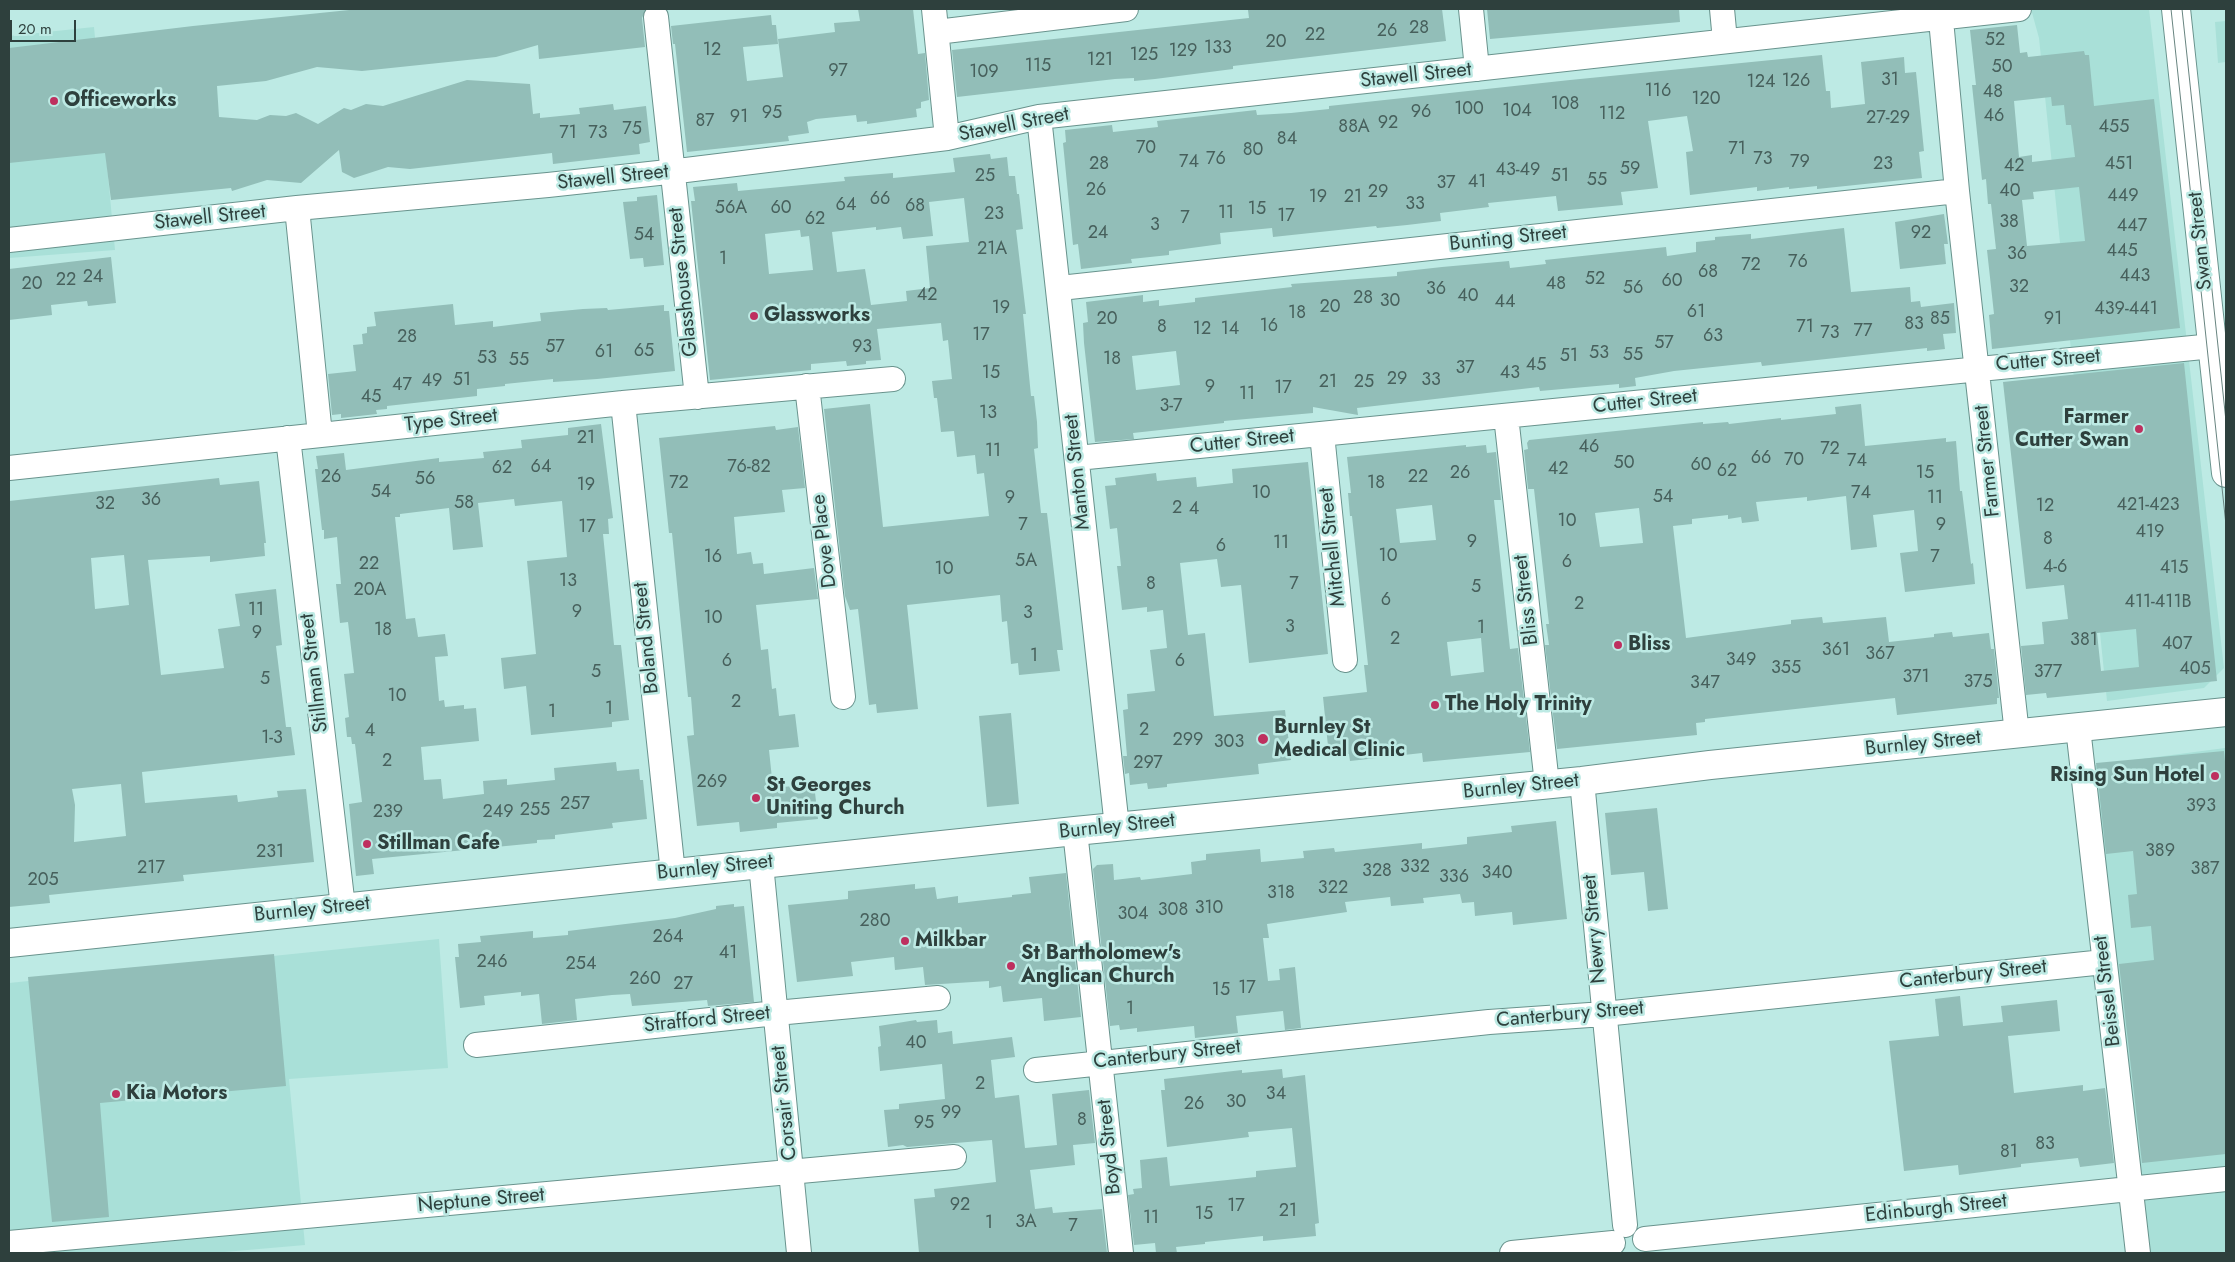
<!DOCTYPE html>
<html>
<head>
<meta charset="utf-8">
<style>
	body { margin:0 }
	#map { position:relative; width:2235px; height:1262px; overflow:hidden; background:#bdeae4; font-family:Jost,sans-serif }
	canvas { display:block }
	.frame { position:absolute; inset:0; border:10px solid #2e403d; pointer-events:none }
	.scale { position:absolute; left:10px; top:20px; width:66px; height:22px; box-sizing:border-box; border:2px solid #2e403d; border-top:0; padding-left:6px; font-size:15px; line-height:18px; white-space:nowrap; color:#2e403d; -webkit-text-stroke:4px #bdeae4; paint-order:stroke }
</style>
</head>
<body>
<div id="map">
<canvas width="2235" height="1262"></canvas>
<div class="frame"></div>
<div class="scale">20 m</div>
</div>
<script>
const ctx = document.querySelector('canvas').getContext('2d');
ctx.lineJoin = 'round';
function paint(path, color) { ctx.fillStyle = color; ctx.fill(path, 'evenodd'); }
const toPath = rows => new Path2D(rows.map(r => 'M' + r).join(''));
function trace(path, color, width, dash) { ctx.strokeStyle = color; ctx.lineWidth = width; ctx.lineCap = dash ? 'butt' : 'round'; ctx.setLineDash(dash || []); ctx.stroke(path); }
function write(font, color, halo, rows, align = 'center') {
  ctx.font = font + ' Jost,sans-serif'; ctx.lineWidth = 5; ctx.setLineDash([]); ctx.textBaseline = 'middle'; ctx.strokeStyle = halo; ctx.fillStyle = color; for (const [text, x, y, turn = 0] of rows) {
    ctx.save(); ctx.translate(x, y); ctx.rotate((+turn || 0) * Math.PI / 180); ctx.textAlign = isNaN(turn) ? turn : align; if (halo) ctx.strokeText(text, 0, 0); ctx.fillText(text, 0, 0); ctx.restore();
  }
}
paint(toPath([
	[2031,9,2149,9,2224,668,2204,688,2107,701,2039,38],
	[2226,21,2226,62,2218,63,2215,22],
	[94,27,115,250,9,258,9,36],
	[2225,748,2226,1253,2131,1253,2073,768],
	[439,939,448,1068,289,1079,305,1245,213,1253,9,1253,9,983]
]), '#a9e0d8');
paint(toPath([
	[359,9,646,9,642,18,645,47,539,59,538,45,496,57,362,71,317,67,266,81,217,86,219,117,257,120,270,115,286,116,296,113,318,124,344,108,351,110,366,104,383,106,467,80,530,84,533,114,540,113,540,118,580,114,579,108,613,104,614,110,646,106,650,142,639,144,640,154,553,164,552,153,410,169,388,167,354,178,342,172,339,150,301,183,267,180,232,191,231,188,111,200,105,153,9,163,9,48,193,26],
	[858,9,913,9,918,54,925,53,929,100,921,102,921,108,916,109,917,117,867,124,867,121,857,122,856,115,816,119,807,122,809,133,788,136,789,141,687,152,675,44,673,44,671,26,771,15,772,25,776,25,778,44,743,47,747,81,783,77,778,39,835,32,834,23,860,21],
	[1262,9,1442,9,1446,41,1233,66,1233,69,1155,79,1134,81,1134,78,1115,79,957,97,952,50,1249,18,1248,10],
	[1487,9,1679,9,1680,22,1490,39],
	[2017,25,2020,53,2027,52,2028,57,2084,51,2085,55,2089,55,2094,106,2154,99,2180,328,1992,349,1989,315,1994,314,1987,250,1996,249,1991,204,1988,204,1986,179,1982,180,1972,85,1976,85,1970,30],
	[2051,97,2052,106,2064,105,2066,125,2071,125,2075,157,2032,162,2032,155,2019,157,2014,101],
	[2079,187,2085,241,2027,246,2022,200,2034,199,2033,192],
	[1822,55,1826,91,1830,91,1831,108,1865,104,1861,62,1904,57,1905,73,1916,72,1924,151,1919,152,1922,178,1817,189,1817,186,1789,189,1789,187,1757,191,1757,187,1690,195,1686,152,1693,151,1687,116,1648,121,1658,188,1621,192,1623,205,1558,211,1556,196,1488,203,1489,207,1440,213,1441,221,1407,225,1377,228,1376,226,1273,237,1272,228,1220,233,1221,244,1169,251,1169,255,1131,259,1132,263,1081,269,1078,244,1073,245,1063,143,1066,142,1065,130,1112,125,1113,132,1158,127,1157,121,1176,119,1256,110,1257,115,1291,113,1329,109,1329,106,1570,80],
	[990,154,991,159,1007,157,1009,176,1015,176,1017,194,1019,194,1023,229,1016,230,1026,314,1023,314,1031,396,1034,396,1037,422,1038,448,1034,449,1041,513,1047,513,1061,632,1063,650,1057,650,1060,671,1019,675,1018,663,1011,664,1007,621,1002,622,1000,595,907,605,918,709,877,713,876,704,869,705,858,609,850,610,845,596,824,409,870,404,883,527,989,516,984,473,977,474,975,455,957,457,954,431,941,432,937,398,934,398,932,381,952,379,948,340,943,341,941,323,877,329,881,360,866,361,866,364,847,366,846,361,811,364,811,370,710,380,691,201,695,201,693,187,737,183,738,191,845,181,844,177,893,173,893,178,955,172,953,158],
	[964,198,969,242,926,246,930,288,906,291,907,301,871,305,865,269,837,272,832,232,876,227,876,230,901,227,903,239,933,236,929,202],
	[800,230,801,237,809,236,813,270,769,274,765,234],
	[657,195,664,265,644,267,643,258,630,259,623,202,637,201,637,197],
	[1944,214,1948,244,1944,244,1946,264,1900,269,1895,222],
	[1844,228,1851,292,1910,287,1911,302,1920,301,1921,307,1954,303,1956,333,1943,334,1945,349,1927,351,1927,348,1762,366,1761,362,1674,371,1635,378,1636,386,1619,388,1619,384,1540,391,1539,387,1357,408,1358,415,1313,407,1313,413,1224,421,1224,423,1133,433,1134,439,1095,442,1084,343,1083,323,1088,322,1086,302,1143,295,1143,302,1159,300,1159,306,1195,302,1195,298,1292,287,1291,284,1397,276,1397,272,1442,267,1509,261,1510,268,1546,264,1545,260,1666,247,1667,256,1696,252,1696,242,1715,240,1715,237,1751,234,1751,239],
	[1176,351,1180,385,1136,390,1132,356],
	[111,257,116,303,88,306,87,301,51,305,52,315,9,320,9,269],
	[453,304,455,325,493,321,493,327,541,321,540,313,583,309,607,308,608,310,664,305,664,311,669,311,675,371,597,379,553,382,553,379,505,384,505,386,477,389,477,396,387,406,387,409,376,410,377,414,341,418,341,414,332,415,328,374,356,371,353,345,363,344,362,334,367,333,367,327,376,326,374,312],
	[2184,363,2217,681,2047,698,2046,693,2026,695,2021,646,2044,644,2042,622,2068,619,2064,585,2026,589,2003,382],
	[2136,629,2139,667,2101,671,2097,633],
	[1861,404,1865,446,1946,438,1946,442,1956,441,1960,491,1962,491,1971,564,1973,563,1975,584,1905,592,1900,553,1918,551,1914,510,1873,515,1877,547,1851,550,1846,496,1807,501,1807,497,1756,502,1759,521,1742,523,1741,517,1728,519,1728,515,1692,519,1692,524,1673,526,1686,638,1791,624,1791,620,1822,617,1823,623,1886,617,1889,642,1934,637,1934,634,1952,632,1953,637,1989,633,1991,649,1994,649,1999,698,1997,698,1997,704,1897,715,1895,698,1705,719,1705,722,1696,723,1697,735,1557,749,1545,645,1549,645,1546,624,1549,624,1534,489,1528,489,1524,450,1528,449,1527,443,1529,440,1703,422,1703,424,1728,422,1729,424,1781,418,1781,420,1836,414,1835,407],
	[1639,508,1643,543,1600,547,1595,513],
	[601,424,613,518,608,519,609,534,603,534,614,645,621,645,629,720,612,722,612,727,531,735,526,686,504,689,501,658,536,654,527,561,567,557,562,501,515,506,514,499,478,503,483,547,453,550,449,508,400,514,400,517,395,517,406,619,415,618,418,637,445,634,448,656,435,657,439,701,444,700,445,707,464,705,464,709,476,708,479,741,421,747,424,780,441,779,443,799,484,794,483,781,507,779,507,785,555,780,554,768,616,762,617,771,639,769,640,780,643,780,647,819,612,823,613,828,555,835,555,839,537,840,537,843,372,859,374,874,356,876,349,804,362,802,355,744,352,744,351,737,347,737,345,718,349,717,344,674,354,673,348,622,340,623,336,584,341,584,337,537,324,539,324,530,322,530,315,469,318,469,316,456,344,453,346,470,439,458,439,462,484,458,483,452,522,448,521,440,568,435,568,428],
	[775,426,776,430,798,427,805,488,782,490,785,512,734,517,737,554,751,552,753,564,763,563,764,574,814,568,818,599,756,605,761,650,768,649,772,689,776,688,779,716,795,714,799,747,769,750,773,788,814,784,818,819,777,823,777,828,740,832,739,822,697,826,687,736,694,735,691,697,688,697,672,533,669,533,659,438],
	[1466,445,1466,447,1486,445,1487,453,1496,452,1501,500,1494,500,1510,649,1518,648,1530,752,1423,762,1422,753,1350,761,1349,754,1329,756,1323,697,1367,692,1364,665,1368,665,1352,516,1350,516,1348,493,1351,493,1347,457],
	[1432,505,1436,540,1400,543,1396,509],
	[1481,638,1484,672,1451,676,1447,642],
	[1308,462,1328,654,1249,663,1241,585,1221,587,1217,559,1180,563,1188,635,1205,633,1214,716,1285,710,1291,760,1258,764,1259,774,1167,784,1167,787,1148,789,1147,783,1130,785,1129,773,1125,774,1123,756,1127,756,1123,710,1128,709,1127,694,1155,691,1150,650,1167,648,1163,610,1147,612,1147,607,1122,610,1117,566,1121,566,1117,528,1110,529,1105,486,1116,485,1115,478,1156,473,1157,481,1196,477,1197,487,1233,483,1232,469],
	[219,478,220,485,259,481,266,543,264,543,265,556,210,562,210,556,148,560,161,675,224,668,218,629,240,626,235,594,276,589,282,645,276,646,286,727,291,727,295,755,142,772,145,803,237,795,238,802,278,797,277,791,306,789,314,862,183,875,184,881,49,895,50,903,9,907,9,501],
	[124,555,129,605,95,609,91,558],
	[121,784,126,836,74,842,75,805,72,789],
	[1011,713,1019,804,987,807,979,716],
	[2224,751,2226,772,2226,1154,2142,1163,2119,964,2154,960,2151,926,2131,928,2128,895,2137,894,2133,851,2106,854,2096,763],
	[1657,808,1668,909,1648,911,1644,872,1611,875,1605,813],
	[1556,821,1567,919,1513,925,1512,912,1475,916,1474,902,1462,903,1460,894,1423,898,1424,903,1391,906,1390,897,1345,902,1347,912,1267,924,1269,938,1263,938,1268,981,1280,980,1279,969,1295,967,1301,1028,1285,1030,1283,1011,1236,1016,1238,1033,1195,1038,1194,1026,1137,1032,1137,1028,1120,1030,1119,1025,1110,1026,1093,869,1097,865,1113,864,1114,880,1140,877,1141,880,1192,874,1191,862,1206,860,1206,854,1260,849,1261,862,1304,858,1303,851,1334,848,1335,852,1422,843,1422,849,1467,844,1467,837,1512,832,1511,826],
	[1066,873,1081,1017,1044,1021,1042,998,1003,1002,1001,986,989,988,989,981,925,985,923,967,895,970,894,957,851,962,853,976,797,982,788,905,848,899,848,891,915,884,915,889,935,887,937,899,958,896,958,903,1012,897,1012,895,1031,893,1029,877],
	[734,904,734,907,744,906,754,1002,708,1006,707,1000,632,1006,630,994,612,995,575,999,577,1020,542,1024,539,994,521,996,521,992,484,996,485,1005,460,1008,455,957,459,957,458,944,481,942,480,936,533,931,533,938,568,935,568,931,675,918,716,909,716,906],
	[274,954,286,1086,100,1103,109,1217,52,1222,28,977],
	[1960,996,1963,1026,2003,1022,2001,1006,2057,1000,2060,1031,2008,1036,2014,1093,2083,1085,2083,1091,2105,1088,2114,1163,2080,1167,2078,1158,2021,1164,2021,1167,1959,1175,1958,1165,1904,1171,1889,1041,1939,1036,1935,999],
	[916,1020,917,1022,937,1020,938,1033,952,1031,953,1044,1012,1037,1015,1057,991,1060,995,1098,1019,1095,1025,1148,1057,1145,1052,1094,1089,1090,1095,1143,1073,1145,1075,1165,1030,1170,1035,1209,1052,1207,1053,1213,1102,1209,1107,1253,919,1253,914,1199,935,1197,934,1189,996,1182,992,1140,907,1147,903,1145,888,1147,884,1110,899,1109,899,1104,945,1099,942,1064,880,1071,878,1047,881,1046,879,1026],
	[1282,1069,1283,1078,1305,1075,1319,1223,1315,1224,1316,1236,1263,1241,1263,1236,1205,1242,1205,1244,1176,1247,1177,1253,1156,1253,1155,1243,1134,1245,1128,1195,1134,1194,1133,1189,1142,1188,1140,1160,1167,1157,1170,1186,1256,1177,1256,1171,1296,1167,1292,1128,1248,1132,1249,1137,1167,1147,1161,1090,1165,1090,1164,1079,1242,1070,1242,1073]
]), '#92beb8');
const minor = toPath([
	[934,9,947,138],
	[1471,9,1477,69],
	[1722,9,1725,41],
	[1940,9,1957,191,2017,734],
	[656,17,697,397],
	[937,32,1126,9],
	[1039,117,1117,827],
	[297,208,320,435],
	[9,240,297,208,548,185,686,170,947,138,1039,117,2019,9],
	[1060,288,1957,191],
	[807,386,843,697],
	[623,403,673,873],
	[1506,416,1547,784],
	[1322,434,1345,660],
	[288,438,343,907],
	[1077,458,2213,346],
	[9,468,623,403,893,379],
	[2078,728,2138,1253],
	[1582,781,1625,1225],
	[1075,831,1121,1253],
	[761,864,799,1253],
	[476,1045,776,1013,938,998],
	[1036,1070,1489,1022,1604,1014,2104,962],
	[1645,1239,2226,1179],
	[9,1243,954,1157],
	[1512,1253,1613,1243]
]);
const major = toPath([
	[2176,9,2226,473],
	[9,943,1075,831,1582,781,1710,765,2226,712]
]);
trace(minor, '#69938d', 26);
trace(major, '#69938d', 30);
trace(minor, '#fff', 24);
trace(major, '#fff', 28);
trace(toPath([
	[2171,9,2226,525],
	[2182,9,2226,421]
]), '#688480', 1);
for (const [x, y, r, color] of [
	[54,101,5,"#be305f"],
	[754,316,5,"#be305f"],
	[2139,429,5,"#be305f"],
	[1618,645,5,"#be305f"],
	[1435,705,5,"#be305f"],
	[1263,739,6,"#be305f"],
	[2215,776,5,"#be305f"],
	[756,798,5,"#be305f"],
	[367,844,5,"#be305f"],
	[905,941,5,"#be305f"],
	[1011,966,5,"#be305f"],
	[116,1094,5,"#be305f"]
]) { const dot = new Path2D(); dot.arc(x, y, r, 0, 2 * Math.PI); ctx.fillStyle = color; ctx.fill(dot); trace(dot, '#bdeae4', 2); }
write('18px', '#47605c', null, [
	["28",1419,29],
	["26",1387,32],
	["22",1315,36],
	["52",1995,41],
	["20",1276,43],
	["133",1218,49],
	["12",712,51],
	["129",1183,52],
	["125",1144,56],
	["121",1100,61],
	["115",1038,67],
	["50",2002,68],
	["97",838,72],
	["109",984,73],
	["31",1890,81],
	["126",1796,82],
	["124",1761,83],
	["116",1658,92],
	["48",1993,93],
	["120",1706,100],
	["108",1565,105],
	["100",1469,110],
	["104",1517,112],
	["96",1421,113],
	["95",772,114],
	["112",1612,115],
	["46",1994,117],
	["91",739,118],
	["27-29",1888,119],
	["87",705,122],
	["92",1388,124],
	["88A",1354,128],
	["455",2114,128],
	["75",632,130],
	["71",568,134],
	["73",598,134],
	["84",1287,140],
	["70",1146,149],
	["71",1737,150],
	["80",1253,151],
	["76",1216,160],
	["73",1763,160],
	["74",1189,163],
	["79",1800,163],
	["28",1099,165],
	["23",1883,165],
	["451",2119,165],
	["42",2014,167],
	["59",1630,170],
	["43-49",1518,171],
	["25",985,177],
	["51",1560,177],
	["55",1597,181],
	["41",1477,183],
	["37",1446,184],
	["26",1096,191],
	["40",2010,192],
	["29",1378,193],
	["449",2123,197],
	["19",1318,198],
	["21",1353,198],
	["66",880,200],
	["33",1415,205],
	["64",846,206],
	["68",915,207],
	["56A",731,209],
	["60",781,209],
	["15",1257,210],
	["11",1226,214],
	["23",994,215],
	["17",1286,217],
	["7",1185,219],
	["62",815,220],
	["38",2009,223],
	["3",1155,226],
	["447",2132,227],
	["24",1098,234],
	["92",1921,234],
	["54",644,236],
	["21A",992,250],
	["445",2122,252],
	["36",2017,255],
	["1",723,260],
	["76",1798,263],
	["72",1751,266],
	["68",1708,273],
	["443",2135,277],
	["24",93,278],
	["52",1595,280],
	["22",66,281],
	["60",1672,282],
	["20",32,285],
	["48",1556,285],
	["32",2019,288],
	["56",1633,289],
	["36",1436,290],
	["42",927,296],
	["40",1468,297],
	["28",1363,299],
	["30",1390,302],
	["44",1505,303],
	["20",1330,308],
	["19",1001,309],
	["439-441",2126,310],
	["61",1696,313],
	["18",1297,314],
	["20",1107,320],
	["85",1940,320],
	["91",2053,320],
	["83",1914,325],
	["16",1269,327],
	["8",1162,328],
	["71",1805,328],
	["12",1202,330],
	["14",1230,330],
	["77",1863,332],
	["73",1830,334],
	["17",981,336],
	["63",1713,337],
	["28",407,338],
	["57",1664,344],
	["57",555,348],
	["93",862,348],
	["65",644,352],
	["61",604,353],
	["53",1599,354],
	["55",1633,356],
	["51",1569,357],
	["53",487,359],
	["18",1112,360],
	["55",519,361],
	["45",1536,366],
	["37",1465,369],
	["15",991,374],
	["43",1510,374],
	["29",1397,380],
	["51",462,381],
	["33",1431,381],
	["49",432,382],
	["21",1328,383],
	["25",1364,383],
	["47",402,386],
	["9",1210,388],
	["17",1283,389],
	["11",1247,395],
	["45",371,398],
	["3-7",1171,407],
	["13",988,414],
	["21",586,439],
	["46",1589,448],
	["72",1830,450],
	["11",993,452],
	["66",1761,459],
	["70",1794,461],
	["74",1857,462],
	["50",1624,464],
	["60",1701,466],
	["64",541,468],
	["76-82",749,468],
	["62",502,469],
	["42",1558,470],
	["62",1727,472],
	["26",1460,474],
	["15",1925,474],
	["26",331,478],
	["22",1418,478],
	["56",425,480],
	["72",679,484],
	["18",1376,484],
	["19",586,486],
	["54",381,493],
	["10",1261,494],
	["74",1861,494],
	["54",1663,498],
	["9",1010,499],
	["11",1935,499],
	["36",151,501],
	["58",464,504],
	["32",105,505],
	["421-423",2148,506],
	["12",2045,507],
	["2",1177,509],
	["4",1194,510],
	["10",1567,522],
	["7",1023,526],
	["9",1941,526],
	["17",587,528],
	["419",2150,533],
	["8",2048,540],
	["9",1472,543],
	["11",1281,544],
	["6",1221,547],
	["10",1388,557],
	["16",713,558],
	["7",1935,558],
	["5A",1026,562],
	["6",1567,563],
	["22",369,565],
	["4-6",2055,568],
	["415",2174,569],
	["10",944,570],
	["13",568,582],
	["8",1151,585],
	["7",1294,585],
	["5",1476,588],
	["20A",370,591],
	["6",1386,601],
	["411-411B",2158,603],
	["2",1579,605],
	["11",256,611],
	["9",577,613],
	["3",1028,614],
	["10",713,619],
	["3",1290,628],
	["1",1481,629],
	["18",383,631],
	["9",257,634],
	["2",1395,640],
	["381",2084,641],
	["407",2177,645],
	["361",1836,651],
	["367",1880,655],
	["1",1034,657],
	["349",1741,661],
	["6",727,662],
	["6",1180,662],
	["355",1786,669],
	["405",2195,670],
	["5",596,673],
	["377",2048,673],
	["371",1916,678],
	["5",265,680],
	["375",1978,683],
	["347",1705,684],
	["10",397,697],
	["2",736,703],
	["1",609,710],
	["1",552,713],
	["2",1144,731],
	["4",370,732],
	["1-3",272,739],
	["299",1188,741],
	["303",1229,743],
	["2",387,762],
	["297",1148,764],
	["269",712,783],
	["257",575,805],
	["393",2201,807],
	["255",535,811],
	["239",388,813],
	["249",498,813],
	["389",2160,852],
	["231",270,853],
	["332",1415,868],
	["217",151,869],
	["387",2205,870],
	["328",1377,872],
	["340",1497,874],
	["336",1454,878],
	["205",43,881],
	["322",1333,889],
	["318",1281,894],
	["310",1209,909],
	["308",1173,911],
	["304",1133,915],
	["280",875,922],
	["264",668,938],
	["41",728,954],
	["246",492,963],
	["254",581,965],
	["260",645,980],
	["27",683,985],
	["17",1247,989],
	["15",1221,991],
	["1",1130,1010],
	["40",916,1044],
	["2",980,1085],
	["34",1276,1095],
	["30",1236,1103],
	["26",1194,1105],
	["99",951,1114],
	["8",1082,1121],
	["95",924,1124],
	["83",2045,1145],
	["81",2009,1153],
	["92",960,1206],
	["17",1236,1207],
	["21",1288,1212],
	["15",1204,1215],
	["11",1151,1219],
	["3A",1026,1223],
	["1",989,1224],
	["7",1073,1227]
]);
write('20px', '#2e403d', '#bdeae4', [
	["Stawell Street",1416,76,-6],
	["Stawell Street",1014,125,-11],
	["Stawell Street",613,178,-6],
	["Stawell Street",210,218,-6],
	["Bunting Street",1508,239,-6],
	["Swan Street",2201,241,-96],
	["Glasshouse Street",684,282,-96],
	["Cutter Street",2048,361,-5],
	["Cutter Street",1645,402,-6],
	["Type Street",451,421,-6],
	["Cutter Street",1242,442,-6],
	["Farmer Street",1988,461,-96],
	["Manton Street",1078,472,-96],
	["Dove Place",825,541,-97],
	["Mitchell Street",1333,547,-96],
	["Bliss Street",1527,600,-97],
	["Boland Street",647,638,-96],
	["Stillman Street",315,673,-97],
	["Burnley Street",1923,744,-6],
	["Burnley Street",1521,787,-6],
	["Burnley Street",1117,827,-6],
	["Burnley Street",715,868,-6],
	["Burnley Street",312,910,-6],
	["Newry Street",1595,929,-95],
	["Canterbury Street",1973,975,-6],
	["Beissel Street",2108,991,-97],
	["Canterbury Street",1570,1015,-5],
	["Strafford Street",707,1020,-6],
	["Canterbury Street",1167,1055,-6],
	["Corsair Street",785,1103,-96],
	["Boyd Street",1110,1147,-96],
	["Neptune Street",481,1201,-5],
	["Edinburgh Street",1936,1209,-6]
]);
write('bold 20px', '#2e403d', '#bdeae4', [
	["Officeworks",64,101],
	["Glassworks",764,316],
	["Farmer",2129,418,"right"],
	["Cutter Swan",2129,441,"right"],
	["Bliss",1628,645],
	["The Holy Trinity",1445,705],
	["Burnley St",1274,728],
	["Medical Clinic",1274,751],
	["Rising Sun Hotel",2205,776,"right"],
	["St Georges",766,786],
	["Uniting Church",766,809],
	["Stillman Cafe",377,844],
	["Milkbar",915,941],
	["St Bartholomew's",1021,954],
	["Anglican Church",1021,977],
	["Kia Motors",126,1094]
], 'left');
</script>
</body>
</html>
